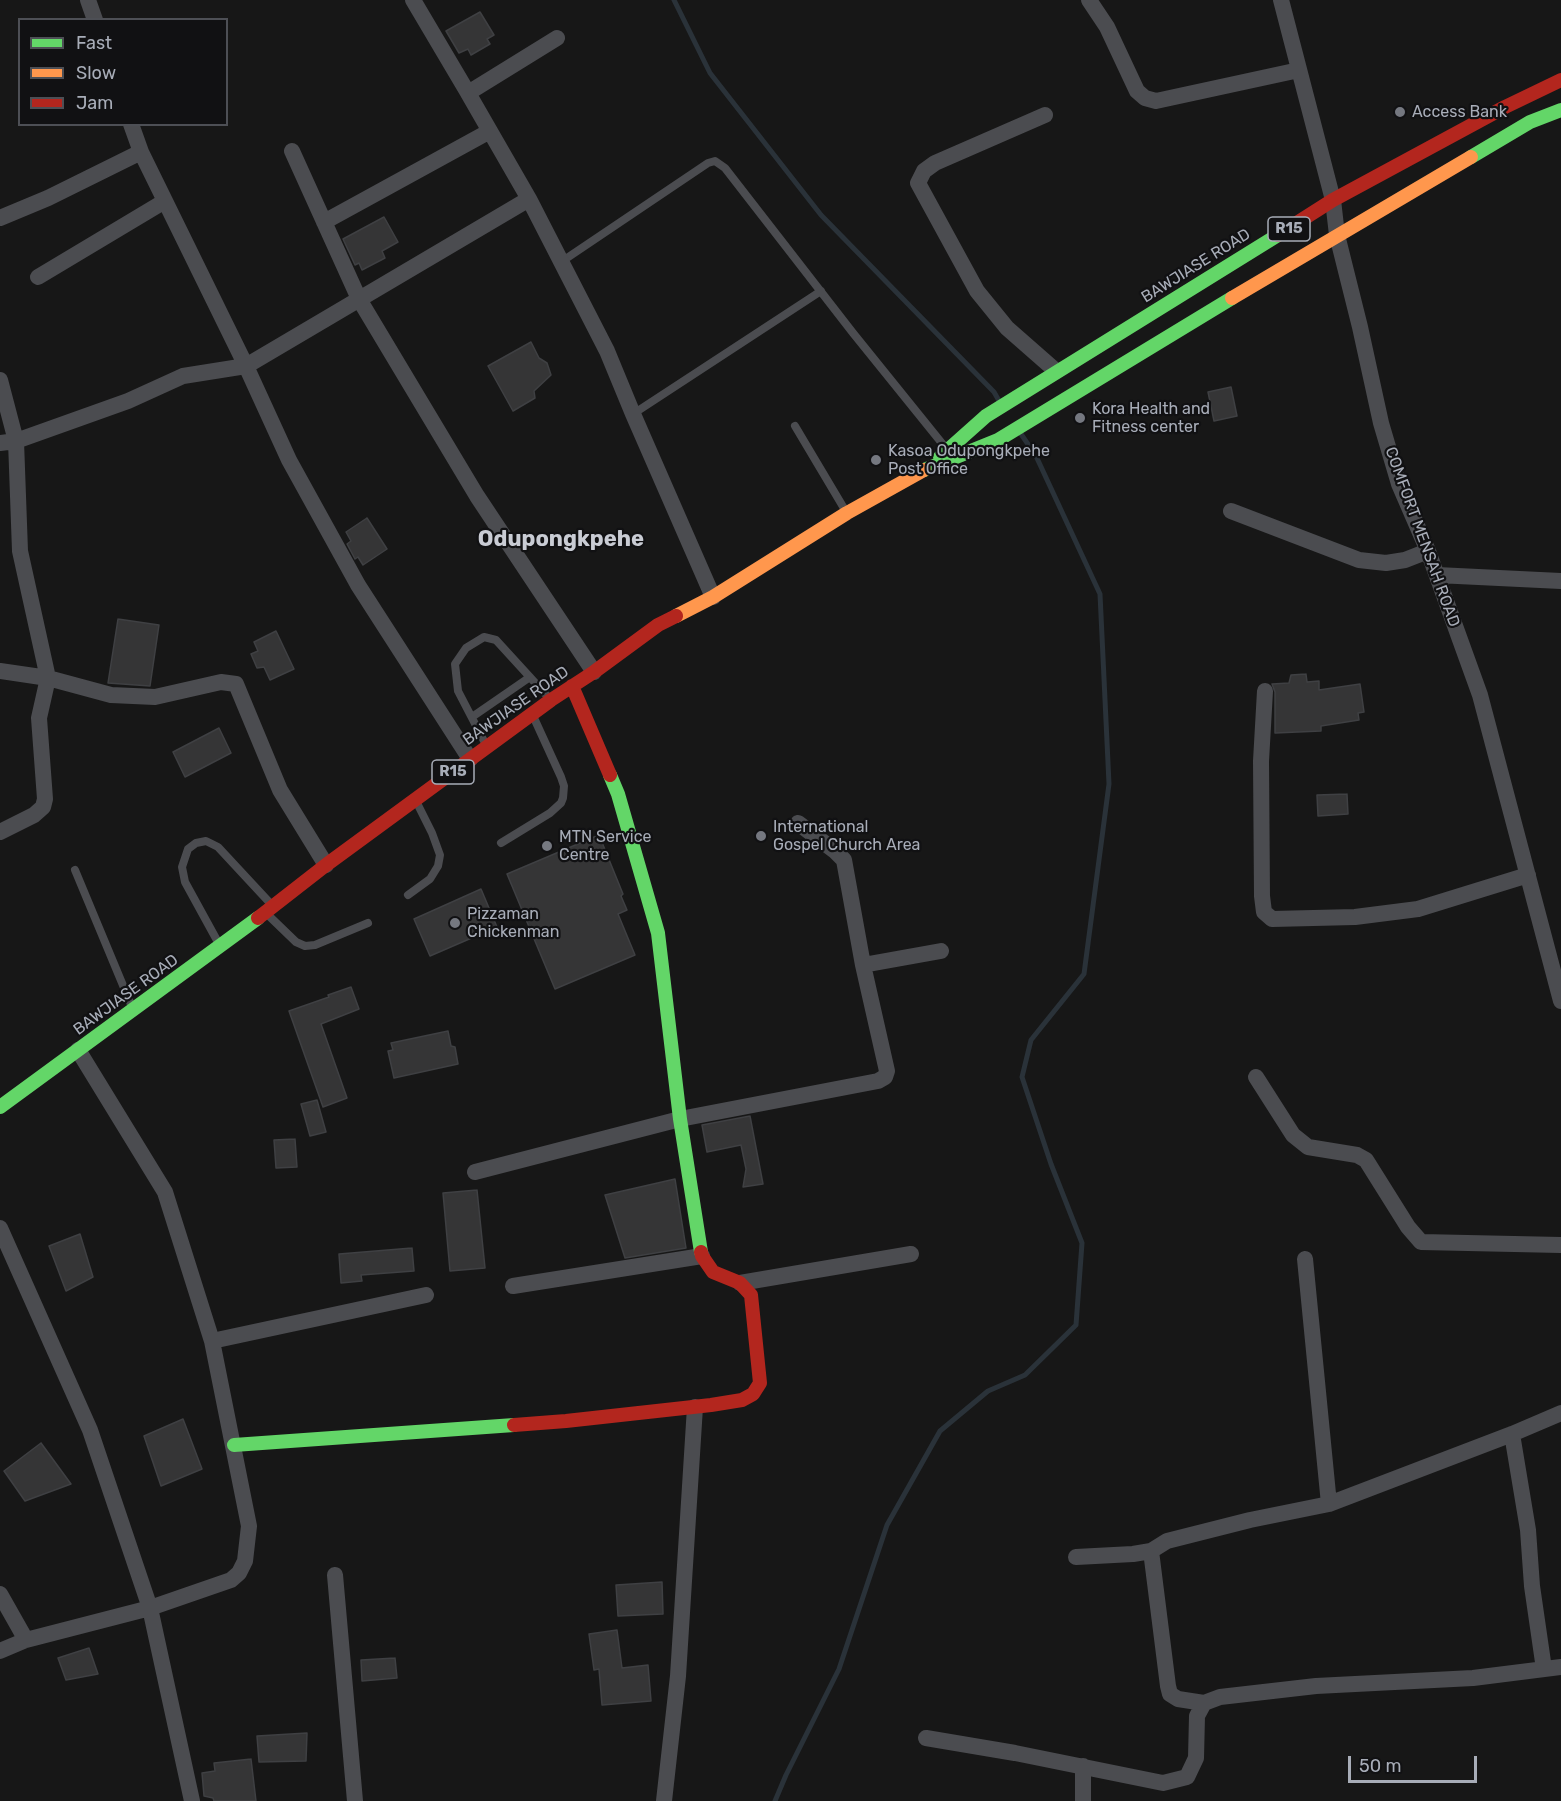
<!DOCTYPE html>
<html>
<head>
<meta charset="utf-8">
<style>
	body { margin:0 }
	#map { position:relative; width:1561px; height:1801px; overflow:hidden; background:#171717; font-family:Rubik,sans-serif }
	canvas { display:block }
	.legend { position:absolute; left:18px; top:18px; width:210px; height:108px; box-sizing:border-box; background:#111113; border:2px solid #4d4f55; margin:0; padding:8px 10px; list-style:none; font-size:18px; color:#a8adb8 }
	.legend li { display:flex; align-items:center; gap:12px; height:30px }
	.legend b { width:30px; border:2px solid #4d4f55 }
	.scale { position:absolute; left:1348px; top:1756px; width:129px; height:27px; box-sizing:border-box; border:3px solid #a8adb8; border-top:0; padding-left:8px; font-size:18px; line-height:21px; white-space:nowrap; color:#a8adb8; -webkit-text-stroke:4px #111113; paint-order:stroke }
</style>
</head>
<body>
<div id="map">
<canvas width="1561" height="1801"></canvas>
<ul class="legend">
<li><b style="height:8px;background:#63d668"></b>Fast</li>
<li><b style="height:8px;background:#ff974d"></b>Slow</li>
<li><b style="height:8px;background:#b3261e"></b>Jam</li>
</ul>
<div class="scale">50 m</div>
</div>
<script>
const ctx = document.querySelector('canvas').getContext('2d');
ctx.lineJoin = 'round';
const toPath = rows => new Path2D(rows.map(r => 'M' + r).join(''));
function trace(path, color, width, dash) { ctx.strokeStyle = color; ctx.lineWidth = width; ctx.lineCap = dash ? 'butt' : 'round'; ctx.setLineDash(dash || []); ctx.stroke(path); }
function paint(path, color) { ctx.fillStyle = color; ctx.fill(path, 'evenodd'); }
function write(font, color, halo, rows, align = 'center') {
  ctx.font = font + ' Rubik,sans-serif'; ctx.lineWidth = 4.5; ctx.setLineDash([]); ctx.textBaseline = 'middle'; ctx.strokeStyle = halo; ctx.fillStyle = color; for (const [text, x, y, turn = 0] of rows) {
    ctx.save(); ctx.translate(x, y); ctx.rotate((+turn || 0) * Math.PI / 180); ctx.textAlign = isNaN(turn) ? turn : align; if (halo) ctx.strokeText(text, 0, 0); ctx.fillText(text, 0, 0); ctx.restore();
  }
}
trace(toPath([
	[674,0,710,73,821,215,994,392,998,399],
	[775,1801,786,1775,839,1669,887,1525,940,1431,988,1391,1025,1375,1076,1325,1082,1243,1051,1164,1022,1077,1031,1040,1084,974,1109,784,1100,594,1036,456,1021,434]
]), '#2a3239', 5);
const building = toPath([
	[480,12,494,35,487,39,490,44,471,55,468,49,459,53,446,31,480,12],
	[384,217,398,242,382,251,385,258,362,270,359,263,355,265,343,239,384,217],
	[531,342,539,358,547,363,551,375,534,391,535,398,513,411,488,366,531,342],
	[1231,387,1237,416,1214,421,1208,392,1231,387],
	[367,518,387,549,363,565,358,557,355,559,347,544,351,541,346,532,367,518],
	[118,619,159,625,150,686,108,683,118,619],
	[276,631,294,669,270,680,264,667,257,668,251,654,258,651,254,642,276,631],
	[1306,674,1307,682,1319,681,1319,690,1360,684,1364,712,1358,713,1359,720,1321,726,1321,731,1275,733,1275,692,1272,684,1289,683,1291,675,1306,674],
	[219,728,231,753,185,777,173,752,219,728],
	[1347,794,1348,814,1318,816,1317,795,1347,794],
	[599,835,623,894,621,896,627,910,618,914,635,955,555,989,507,874,599,835],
	[481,889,497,927,430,956,414,919,481,889],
	[351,987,359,1009,321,1024,347,1098,323,1107,289,1011,329,997,328,995,351,987],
	[448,1031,451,1046,455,1047,458,1064,394,1078,388,1051,393,1050,391,1043,448,1031],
	[317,1100,326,1132,310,1136,301,1104,317,1100],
	[750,1116,763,1184,743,1187,746,1169,741,1145,707,1152,702,1125,750,1116],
	[295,1139,297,1167,276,1168,274,1140,295,1139],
	[675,1179,686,1248,625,1258,605,1195,675,1179],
	[477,1190,485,1268,450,1271,443,1193,477,1190],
	[80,1234,93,1277,66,1291,49,1246,80,1234],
	[412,1248,414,1271,361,1275,362,1281,341,1283,339,1254,412,1248],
	[183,1419,202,1469,161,1486,144,1436,183,1419],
	[41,1443,71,1484,25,1501,4,1471,41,1443],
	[662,1582,663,1614,618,1616,616,1585,662,1582],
	[617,1630,622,1668,648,1665,651,1701,602,1705,599,1669,594,1670,589,1634,617,1630],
	[89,1648,98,1674,66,1680,58,1658,89,1648],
	[395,1658,397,1678,362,1681,361,1660,395,1658],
	[307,1733,306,1761,259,1762,257,1736,307,1733],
	[251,1759,256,1801,214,1801,213,1798,204,1796,202,1773,215,1771,214,1763,251,1759]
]);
paint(building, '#353536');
trace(building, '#3f4043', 1.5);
trace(toPath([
	[561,262,708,163,715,161,725,168,853,333,945,447],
	[633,414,821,291],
	[795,426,845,510],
	[472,717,530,677],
	[485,743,458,691,455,664,466,648,484,637,496,640,549,698],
	[501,843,550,813,561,803,563,798,564,786,561,777,534,718],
	[75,870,132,1007],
	[408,895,430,879,438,866,440,855,432,833,416,801],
	[267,914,296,942,305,946,315,945,368,923],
	[219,944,185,882,182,867,188,849,196,843,206,841,218,847,270,903]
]), '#4b4c50', 8);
trace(toPath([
	[88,0,95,20],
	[413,0,468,93],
	[1089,0,1107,27,1137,91,1145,98,1156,101,1299,70],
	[1281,0,1333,200,1337,235,1360,327,1381,423,1399,484,1428,551,1480,695,1561,1001],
	[557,38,468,93,529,199,607,351,633,414,713,597],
	[1045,115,935,163,924,171,918,183,977,291,1007,328,1056,371],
	[131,124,141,152,246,366,289,460,358,585,470,759],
	[292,151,359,299,477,496,594,672],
	[0,218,48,198,141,152],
	[324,222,490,131],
	[38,277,165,201],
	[0,380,16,441,20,551,48,678,39,718,45,799,43,807,34,815,0,832],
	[0,443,16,441,128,401,183,376,246,366,529,199],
	[1231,511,1359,560,1386,563,1405,560,1428,551],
	[1437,575,1561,581],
	[0,671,48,678,111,695,155,697,221,682,236,684,280,790,326,865],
	[1265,691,1261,761,1262,896,1264,912,1272,919,1355,917,1418,909,1528,875],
	[863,965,941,951],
	[1256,1077,1293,1135,1308,1147,1357,1155,1366,1160,1408,1227,1421,1242,1561,1245],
	[475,1172,680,1119,878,1081,885,1077,887,1071,863,965,844,860,835,851,798,823],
	[0,1228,90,1430,150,1608,192,1801],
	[1305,1259,1329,1504],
	[740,1283,911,1254],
	[513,1286,702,1256],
	[212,1341,426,1295],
	[1512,1434,1528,1530,1532,1586,1544,1669],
	[1151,1551,1168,1686,1170,1694,1178,1699,1204,1703],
	[1076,1557,1133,1554,1151,1551,1167,1541,1250,1520,1329,1504,1512,1434,1561,1413],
	[335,1575,355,1801],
	[0,1594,26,1640],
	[0,1651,26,1640,150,1608,231,1580,239,1573,245,1561,249,1526,212,1341,165,1192,78,1050],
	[926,1738,1015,1753,1163,1783,1187,1777,1196,1758,1197,1716,1204,1703,1220,1697,1316,1686,1473,1678,1561,1667],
	[664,1801,678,1676,695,1407],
	[1083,1801,1083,1766]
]), '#4b4c50', 16);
trace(toPath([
	[1471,157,1530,122,1561,110],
	[940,457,986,416,1278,235],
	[924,470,998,440,1232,298],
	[610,775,618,794,658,933,680,1119,701,1252],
	[0,1107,258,918],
	[234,1445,514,1425]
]), '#63d668', 14);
trace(toPath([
	[1232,298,1471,157],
	[676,616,713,597,847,513,924,470]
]), '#ff974d', 14);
trace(toPath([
	[1278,235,1333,200,1505,107,1561,80],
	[572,686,610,775],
	[258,918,326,865,551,700,594,672,658,625,676,616],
	[514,1425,566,1421,711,1405,742,1400,753,1394,760,1383,751,1295,740,1283,713,1272,702,1256,701,1252]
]), '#b3261e', 14);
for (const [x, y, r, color] of [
	[1400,112,6,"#757880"],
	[1080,418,6,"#757880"],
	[876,460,6,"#757880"],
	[761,836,6,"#757880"],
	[547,846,6,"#757880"],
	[455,923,6,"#757880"]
]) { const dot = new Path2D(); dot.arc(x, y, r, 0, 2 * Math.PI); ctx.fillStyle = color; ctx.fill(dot); trace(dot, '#111113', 2); }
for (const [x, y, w] of [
	[1289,229,42],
	[453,772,42]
]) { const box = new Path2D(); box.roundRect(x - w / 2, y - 12, w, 24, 4.5); ctx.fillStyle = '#111113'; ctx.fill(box); trace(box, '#a8adb8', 1.5); }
write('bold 15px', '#a8adb8', null, [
	["R15",1289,229],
	["R15",453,772]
]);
write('16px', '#a8adb8', '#111113', [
	["Access Bank",1412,112],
	["Kora Health and",1092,409],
	["Fitness center",1092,427],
	["Kasoa Odupongkpehe",888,451],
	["Post Office",888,469],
	["International",773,827],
	["Gospel Church Area",773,845],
	["MTN Service",559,837],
	["Centre",559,855],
	["Pizzaman",467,914],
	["Chickenman",467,932]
], 'left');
write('16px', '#a8adb8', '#111113', [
	["BAWJIASE ROAD",1196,266,-32],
	["COMFORT MENSAH ROAD",1422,537,70],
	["BAWJIASE ROAD",516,706,-35],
	["BAWJIASE ROAD",126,995,-36]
]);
write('bold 22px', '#c9ccd4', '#111113', [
	["Odupongkpehe",561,540]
]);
</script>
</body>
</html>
